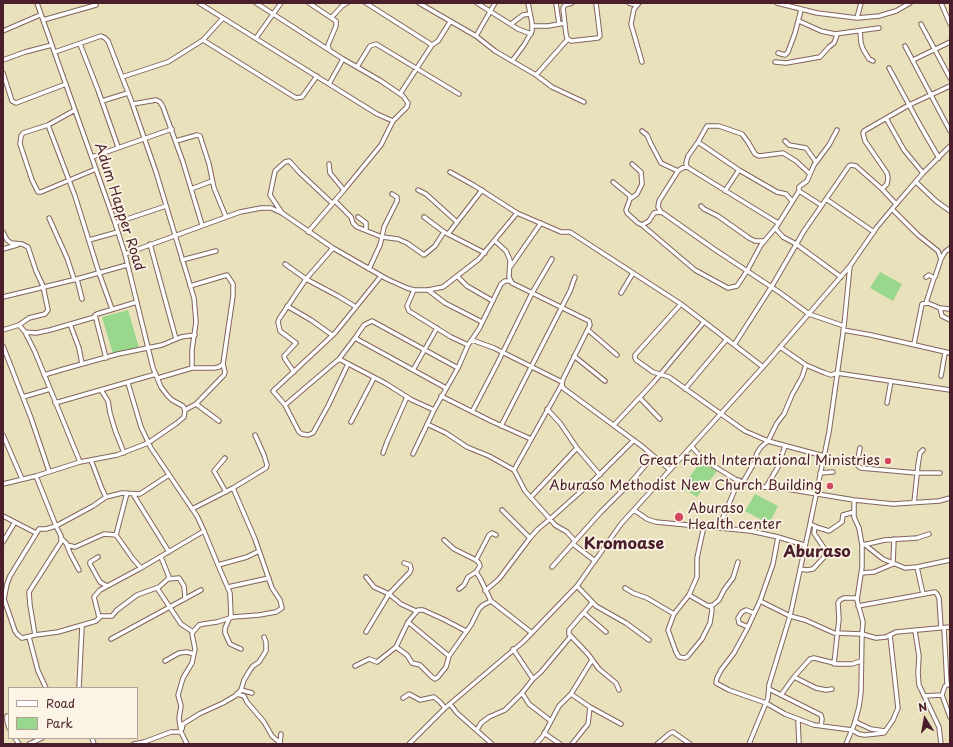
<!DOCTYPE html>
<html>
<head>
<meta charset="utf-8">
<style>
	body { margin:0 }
	#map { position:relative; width:953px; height:747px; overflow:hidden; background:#e9e1bc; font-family:"Playpen Sans",sans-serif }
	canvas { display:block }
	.frame { position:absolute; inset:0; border:4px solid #4a1f2b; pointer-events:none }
	.legend { position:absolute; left:8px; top:687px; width:130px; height:52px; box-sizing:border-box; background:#fcf5e5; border:1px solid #b59f9b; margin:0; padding:5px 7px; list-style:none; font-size:12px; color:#4a1f2b }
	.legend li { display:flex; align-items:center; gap:8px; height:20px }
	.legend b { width:20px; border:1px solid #b59f9b }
	.north { position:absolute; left:905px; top:699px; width:40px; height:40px; -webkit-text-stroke:3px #fcf5e5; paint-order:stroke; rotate:349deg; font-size:11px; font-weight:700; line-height:16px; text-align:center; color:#4a1f2b }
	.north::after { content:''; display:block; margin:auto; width:14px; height:18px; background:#4a1f2b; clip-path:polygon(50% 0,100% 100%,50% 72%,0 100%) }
</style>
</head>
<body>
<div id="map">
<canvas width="953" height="747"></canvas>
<div class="frame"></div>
<ul class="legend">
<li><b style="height:5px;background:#fff"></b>Road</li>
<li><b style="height:11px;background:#98d78c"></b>Park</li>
</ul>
<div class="north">N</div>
</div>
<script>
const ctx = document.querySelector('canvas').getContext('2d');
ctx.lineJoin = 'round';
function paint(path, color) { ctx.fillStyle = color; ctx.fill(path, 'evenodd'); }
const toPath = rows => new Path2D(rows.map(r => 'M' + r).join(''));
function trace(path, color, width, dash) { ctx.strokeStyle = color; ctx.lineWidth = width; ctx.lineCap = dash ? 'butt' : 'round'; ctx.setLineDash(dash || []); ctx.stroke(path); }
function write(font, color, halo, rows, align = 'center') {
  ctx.font = font + ' "Playpen Sans",sans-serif'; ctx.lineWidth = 3.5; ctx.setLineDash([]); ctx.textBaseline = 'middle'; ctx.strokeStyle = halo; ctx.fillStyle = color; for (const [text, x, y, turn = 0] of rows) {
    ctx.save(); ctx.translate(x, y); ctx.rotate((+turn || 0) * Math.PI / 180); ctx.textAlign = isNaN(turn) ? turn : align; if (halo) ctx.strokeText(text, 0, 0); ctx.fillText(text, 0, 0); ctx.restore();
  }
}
paint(toPath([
	[880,272,902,284,893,301,870,288],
	[128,310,139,348,113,354,102,317],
	[700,462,717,471,697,497,682,488],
	[755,494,778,506,769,524,745,511]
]), '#98d78c');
const minor = toPath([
	[37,3,115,223,125,254,153,368,161,387,167,395,172,400,183,406,185,410],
	[199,3,377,114,393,121,407,107,408,103,403,96,381,81,343,59,256,3],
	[309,3,336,21,336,26,328,45,329,49],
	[366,3,432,45,400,94],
	[419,3,476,36,495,51,536,75,552,87,584,102],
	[477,3,518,29,531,34],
	[556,3,559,24],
	[572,3,565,5,563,8,566,34,567,38,571,41,598,38,600,36,596,3],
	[629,3,636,5],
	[639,3,634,9,631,24,642,62],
	[777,3,817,13,857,18,879,16,896,11,910,3],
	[941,3,950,24],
	[332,17,342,6,347,3],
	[857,18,861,3],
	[43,20,96,5],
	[799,21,821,31,835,34,879,28],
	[511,24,523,15,530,14],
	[921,24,950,78],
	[533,26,548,26,565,23],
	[3,31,40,15],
	[860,31,861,43,863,49,869,59,873,61],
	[476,36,495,3],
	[256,38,281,3],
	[203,40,296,98,302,97,317,76],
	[80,44,98,90,118,147],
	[432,45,438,41,450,22],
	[905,46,950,131],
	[55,52,101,36,105,38,108,41,131,100,156,172,194,298,196,322,192,350,192,368],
	[778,53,785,55,788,52,795,33,801,10],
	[3,60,25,52,52,45],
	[913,60,950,42],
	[512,61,524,45,532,31,532,23,528,3],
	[775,62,786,63,820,57,829,47,834,43,837,35],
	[357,67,370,46,376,44,459,94],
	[889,68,921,127,939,158],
	[3,73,12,101,16,103,66,84],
	[536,75,568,39],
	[122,77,168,62,203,40,223,18],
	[329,84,343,59],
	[102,101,128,93],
	[133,104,156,100,160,102,163,107,183,162,202,225],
	[75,110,48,125,23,133,21,136,20,144,32,180,38,192,41,192,96,169],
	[886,118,904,150,923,173],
	[48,125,75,196,99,273,112,309],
	[642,131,647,135,651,144,661,163,678,171],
	[176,141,197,135,200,136,209,164,214,188,226,217],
	[785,141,789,145,806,148,816,162],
	[698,142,707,126,719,126,742,134,748,142,755,154,759,156,783,153,796,161,810,174],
	[92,157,172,129],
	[687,167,686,163,688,156,698,142,739,170],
	[450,172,475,186,517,213,561,232,570,232,681,304,763,367],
	[613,182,630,196,630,199,626,210,627,213,638,223,642,225,649,221,654,213,659,212,663,213,714,249,779,292,809,314,844,326],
	[916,182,936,201,950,211],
	[191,189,212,181],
	[882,189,887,184,888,178,887,173,865,141,863,133,864,131,909,105,950,86],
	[344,190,381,145,393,121],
	[418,190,426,194,457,222],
	[725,191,739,170,777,192,786,194,792,201],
	[799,191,821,205],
	[630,199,637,194,642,184,641,172,632,164],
	[826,199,874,232],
	[335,201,351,217,353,223,357,227,382,237,384,227,397,201,397,197,392,194],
	[701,206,704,209,718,216,749,238,755,241,763,241],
	[892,209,918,235,938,251,941,259],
	[661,212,658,207,659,201,678,171,682,168,687,167,778,223],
	[282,213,270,195,275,171,285,162,289,161,291,163,300,173,332,203],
	[358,217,366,223,366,230],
	[424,217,444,232,485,253],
	[49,218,67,258,74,279],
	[115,223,166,206],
	[642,225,695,270,728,288,737,286,747,271,761,245,777,226,799,191,799,187,807,181,814,165,829,145,837,130],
	[775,228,783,237,796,244,841,277],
	[3,232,7,240,11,243,22,244,28,247,36,271,43,286,48,310,45,314,29,318,19,325,3,330],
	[308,232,344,190,330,173,329,164],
	[448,234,482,190],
	[89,240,118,232],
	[495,241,506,251,510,260,509,277,512,283,589,321,590,325,563,379,562,384,563,388,643,447,670,470],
	[150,244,176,339],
	[3,249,17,245],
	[125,254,240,212,261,208,271,208,282,213,333,248,387,279,407,288,414,290,428,290,443,287,479,259,517,213],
	[182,260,216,251],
	[285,264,306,279,338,296,356,307],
	[511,266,541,223],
	[369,269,380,245,382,237,398,239,407,243,424,255,435,246,444,232],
	[457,276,467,286,493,301],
	[926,277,929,275,934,278,935,277,941,259,945,252,950,248],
	[77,279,82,299],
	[414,290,407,306,409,311,451,337,468,345],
	[428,290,445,303,482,322],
	[621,293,633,273],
	[3,297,77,279,127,265],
	[926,303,934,278],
	[681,304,635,355,635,358,636,360,653,372,669,377,745,431,768,441,824,456],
	[287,306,311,320,332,335],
	[940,308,942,316,950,320],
	[70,324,79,348,82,364],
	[19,325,25,332,35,352,80,462],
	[588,330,617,355],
	[843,330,871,335,950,353],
	[25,332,36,333,50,330,95,317],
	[355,338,364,325,372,321,458,368],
	[472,340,494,348,562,382],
	[914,344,922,304,928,303,940,308,950,309],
	[734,345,772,286,804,231,849,166,851,165,856,166,882,189,896,204],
	[3,346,31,418,49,471],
	[780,347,806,365,825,373,831,375,837,373,950,390],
	[574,356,605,381],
	[106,358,95,315,97,314,137,302],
	[339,359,385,383,412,400,434,410],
	[348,364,328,406,313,433,308,435,302,434,299,432,285,405,273,391,335,333,381,276],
	[413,370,437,328],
	[294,372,285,359,284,356,296,343,280,331,278,322,279,319,306,279,333,248],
	[44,375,64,369,118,354,162,345,181,337,195,335],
	[941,376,945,353],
	[158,378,192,368,214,368,219,367,223,364,233,296,233,284,227,275,190,286],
	[685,389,727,339],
	[101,390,108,401,110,413,115,430,124,453],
	[441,396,491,421,531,439],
	[23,397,50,389],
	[640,398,660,419],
	[55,403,156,374],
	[887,403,891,381],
	[196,404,224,375,225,372,223,364],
	[285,405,339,359,355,338,446,388],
	[547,409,560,423,577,448,600,475],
	[185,410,196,404,219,421],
	[472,412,497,364,532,293,552,259],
	[351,422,374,378],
	[427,424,446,433,467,447,489,456,514,470,525,491,550,519,595,479,634,440],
	[614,425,654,382,704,322],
	[501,426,570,291,575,277],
	[3,435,22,479],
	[692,447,704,460,735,479,751,486,787,489,854,500,893,504,939,501,950,498],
	[860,448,857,463,858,466,861,468,917,473,940,473],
	[383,453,387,442,407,397],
	[413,454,434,410,458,368,468,345,479,329,501,284,505,281,510,281],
	[225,458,214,471,226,492],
	[91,460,102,489,106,497],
	[514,470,562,384],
	[820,473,833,472],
	[743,482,754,463,757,453,761,447,768,441,777,423,784,414,792,395,802,377,806,365],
	[3,484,36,476],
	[766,487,778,467,785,446],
	[133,494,169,552],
	[531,497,577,448],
	[914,503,918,465,920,453,923,450],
	[192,509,233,488,266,468,267,465,264,455,255,435],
	[502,510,530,538],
	[634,510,647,519,656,522,751,531,778,537,804,545],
	[3,516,36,533],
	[704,526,697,558,697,577,689,595,674,614,668,630,676,652,679,657,685,658,688,656,702,639,710,623,712,610,711,606],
	[719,527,739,480],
	[816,527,829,531,842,522,843,515,854,512],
	[204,531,218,565,247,557,259,551],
	[116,535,127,493],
	[496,535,492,533,489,535,476,560,479,563,480,566,476,572,480,578,491,601,532,633],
	[778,537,773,564,760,601,747,629,734,653,721,670,717,678,716,683,729,690,766,703,785,714,814,725,852,730,859,734,865,735,884,733,893,720,898,708,890,635],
	[61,538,66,543,70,553,79,570],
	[444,540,454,549,476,560],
	[3,542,15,522],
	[573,544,595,561],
	[864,544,883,559,905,568,917,567,950,560],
	[67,545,75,547,104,534,116,535,133,559,141,568],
	[863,545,885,540,917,538,929,534],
	[98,557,90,562,90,564,100,582,107,586],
	[161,557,169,577,168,579],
	[893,564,894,539],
	[218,565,230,593,231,615,225,628,225,633,230,644,241,649],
	[552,567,600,513,632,481,653,456],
	[917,567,923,594],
	[800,569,807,570,813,569,827,554,826,551,814,533,815,526,810,524],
	[861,573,874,572,893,564],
	[366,577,374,587,389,594,401,604,416,611],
	[577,586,596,606,626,623,649,640],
	[228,587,269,578],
	[157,588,181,624,193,632],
	[625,588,633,593,647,598,674,614],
	[459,589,464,585,468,577,476,572],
	[485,591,499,579,530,538,538,529,550,519,555,525,567,532,575,541],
	[689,595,708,606,713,605,719,600,724,590,733,578,738,562],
	[185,599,184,586,179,578,168,579,159,587,137,595,117,610,112,616,101,616,96,621,58,632,35,635,22,638,18,635,15,631,4,599,7,584,10,576,39,529,46,529,56,526,36,476,80,462,117,455,148,443,177,423,184,417,185,410],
	[760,601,790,616,805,620,834,633,862,634,876,638,886,637,896,632,950,627],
	[592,603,569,630,569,634,588,654,599,669,616,683,619,690],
	[858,606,935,592,937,594,939,598,941,628],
	[584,613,606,632],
	[99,617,94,597,100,590,141,568,204,531,197,516,151,448,141,427,128,383],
	[408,622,449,656],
	[748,627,739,623,738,618,742,612,746,610,754,613],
	[944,628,947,684],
	[915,631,919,656,918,673,919,685,939,727,941,744],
	[366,632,389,594,410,572,411,569,410,565,404,563],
	[35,635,30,605,29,592,61,542,61,536,56,526,93,506,106,497,122,493,140,494,169,475],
	[29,637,38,671,46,688],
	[111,639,201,590],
	[396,647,407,655,412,663,420,665,432,677,435,679,438,677,446,667,449,656,471,625,479,609,483,605,491,601],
	[513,649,533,679],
	[165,661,179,653,187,652,194,654],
	[834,664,839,619,838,603,840,600,844,598,857,598],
	[355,666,369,659,377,662,396,647,408,622,418,610,423,610,443,619,466,631],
	[794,677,816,688,826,690,832,689],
	[79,688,82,626],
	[769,689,781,695,794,677,810,659,814,658,838,664,852,664,861,661],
	[241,690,244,680,250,670,253,666,259,662,266,651,266,642,264,637],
	[522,693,529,704,551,721],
	[237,694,244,696,247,702,264,722,272,736,280,743],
	[571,694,590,707,621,724],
	[781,695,821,715,822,719,821,726],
	[942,695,950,717],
	[924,696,942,695,945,686,950,684],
	[403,698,409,694,420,700,434,697,440,702,445,708],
	[450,704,457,713,492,744],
	[7,716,7,721,9,728],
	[798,720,799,744],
	[855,721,858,723,871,729,885,731],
	[182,729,183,724,199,714,223,703,235,696,241,690,252,693],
	[477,730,481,723,489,717,505,710,522,693,533,679,541,672,571,636],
	[544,733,560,744],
	[15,738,19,744],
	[92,738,94,744],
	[280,743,281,734],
	[29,744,42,738],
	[134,744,144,742,171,732,181,732],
	[187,744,181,732,179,718,181,706,178,695,183,678,192,663,195,649,192,634,193,632,199,625,203,624,217,622,233,617,259,615,276,612,282,608,280,600,272,588,255,539,233,488],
	[409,744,445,708,523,642,577,586,621,524,763,367,850,266,877,227,892,209,923,173,950,146],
	[536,744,543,736,559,706,571,694,592,660],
	[572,744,588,724,590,707],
	[657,744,670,733,673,732,690,744],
	[749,744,768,698,769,685,790,616,810,524,829,432,844,326,850,266],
	[846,744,854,725,859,707,861,692,862,634,863,622,857,600,862,567,862,545,859,528,854,517,854,500]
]);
trace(minor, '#82635e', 5.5);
trace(minor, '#fff', 3.5);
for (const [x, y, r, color] of [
	[888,461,4,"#d1495b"],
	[830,486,4,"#d1495b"],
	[679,517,5,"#d1495b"]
]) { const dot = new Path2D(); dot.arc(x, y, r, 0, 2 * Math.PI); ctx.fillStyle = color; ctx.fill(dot); trace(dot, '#fcf5e5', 1.5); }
write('14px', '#4a1f2b', '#fcf5e5', [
	["Adum Happer Road",119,207,72]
]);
write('14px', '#4a1f2b', '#fcf5e5', [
	["Great Faith International Ministries",880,461],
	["Aburaso Methodist New Church Building",822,486],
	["Aburaso",688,509,"left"],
	["Health center",688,525,"left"]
], 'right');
write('bold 16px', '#4a1f2b', '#fcf5e5', [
	["Kromoase",624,545],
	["Aburaso",817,553]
]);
</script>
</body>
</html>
